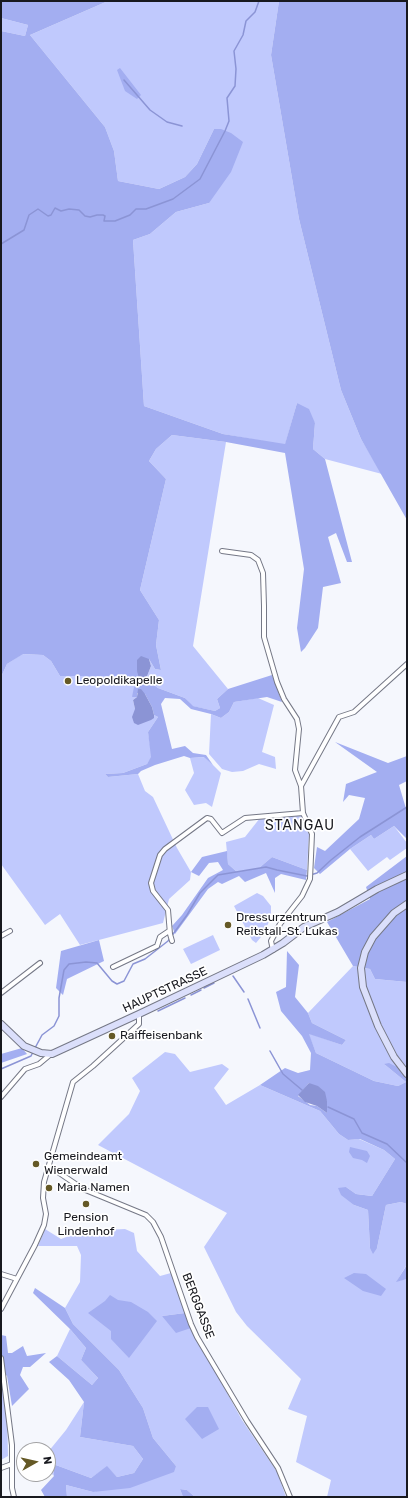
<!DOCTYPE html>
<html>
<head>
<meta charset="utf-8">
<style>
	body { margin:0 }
	#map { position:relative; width:408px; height:1498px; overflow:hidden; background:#f5f7fd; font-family:Rubik,sans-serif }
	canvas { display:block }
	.frame { position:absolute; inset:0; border:2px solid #18191f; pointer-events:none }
	.north { position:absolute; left:16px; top:1442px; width:40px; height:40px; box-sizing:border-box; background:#fff; border:1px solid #a3a3a5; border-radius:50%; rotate:82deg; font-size:11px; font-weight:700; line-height:16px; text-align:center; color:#18191f }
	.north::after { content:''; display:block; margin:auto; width:14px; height:18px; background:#655926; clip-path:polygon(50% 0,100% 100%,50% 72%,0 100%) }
</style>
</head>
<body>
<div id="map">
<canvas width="408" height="1498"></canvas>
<div class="frame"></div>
<div class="north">N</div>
</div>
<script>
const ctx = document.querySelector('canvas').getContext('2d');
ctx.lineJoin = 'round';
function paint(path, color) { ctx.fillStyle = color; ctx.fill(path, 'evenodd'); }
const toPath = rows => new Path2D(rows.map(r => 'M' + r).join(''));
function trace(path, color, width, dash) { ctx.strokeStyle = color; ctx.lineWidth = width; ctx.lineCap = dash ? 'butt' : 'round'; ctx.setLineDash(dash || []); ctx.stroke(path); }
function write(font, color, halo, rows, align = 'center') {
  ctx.font = font + ' Rubik,sans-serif'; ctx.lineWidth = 3.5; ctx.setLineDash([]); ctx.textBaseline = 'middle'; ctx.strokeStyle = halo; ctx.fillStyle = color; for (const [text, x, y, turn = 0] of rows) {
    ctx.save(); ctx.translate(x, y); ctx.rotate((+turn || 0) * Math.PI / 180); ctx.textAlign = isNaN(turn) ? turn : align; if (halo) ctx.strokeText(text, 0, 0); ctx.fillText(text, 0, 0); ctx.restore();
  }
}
paint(toPath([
	[108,1,279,1,271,55,299,219,341,390,361,439,382,474,325,459,313,449,315,423,297,403,285,445,223,434,144,406,133,240,150,234,176,212,209,203,214,129,197,164,185,177,159,189,118,181,114,151,105,127,30,35],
	[1,18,28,25,25,36,1,31],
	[172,435,226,442,193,646,228,689,217,699,220,708,215,711,192,706,185,698,158,688,146,679,151,666,149,659,155,669,161,670,156,645,159,620,140,590,166,479,149,461,156,449],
	[22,654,43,655,51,661,60,676,118,676,140,681,140,685,132,697,137,697,133,700,135,709,154,718,154,715,158,717,148,732,152,757,147,764,123,773,105,774,108,777,138,774,145,791,153,797,177,848,191,872,190,880,169,899,163,923,80,945,60,914,45,925,1,864,1,677,7,664],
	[258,698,274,705,262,752,275,757,276,769,259,764,243,771,232,772,222,769,209,754,211,714,221,718,229,712,234,702],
	[205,757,221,773,212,807,206,803,194,805,185,790,194,773,190,758],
	[302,815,309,834,307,870,272,857,259,868,237,872,228,864,226,842,245,837,260,818],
	[394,826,407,843,407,848,390,860,387,857,368,871,350,849,371,835,374,839],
	[257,893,263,896,271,906,271,914,268,924,261,937,256,943,252,940,234,906],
	[213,935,220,950,191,964,183,949],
	[353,966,370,969,375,979,407,982,407,1072,384,1064,406,1082,398,1086,374,1081,316,1053,308,1033,342,1045,346,1040,312,1023,308,1013],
	[165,1052,175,1054,190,1072,222,1064,229,1069,214,1088,226,1105,260,1085,320,1111,339,1134,348,1140,359,1139,384,1150,395,1159,372,1196,356,1194,346,1187,354,1205,368,1210,370,1248,377,1248,386,1205,401,1202,407,1204,407,1264,397,1281,407,1279,407,1497,327,1497,331,1480,296,1462,307,1416,288,1409,301,1379,247,1326,236,1312,204,1247,227,1213,98,1145,129,1114,140,1091,132,1078],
	[45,1229,61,1239,83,1231,125,1229,134,1233,137,1251,160,1276,171,1273,185,1313,162,1316,191,1328,242,1420,277,1472,286,1497,195,1497,187,1490,180,1489,183,1497,67,1497,66,1485,93,1492,176,1466,153,1438,143,1408,119,1370,73,1324,65,1308,80,1282,81,1255,77,1246,38,1246],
	[70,1329,86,1348,81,1360,98,1378,92,1385,57,1356],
	[1,1370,7,1411,8,1456,1,1460],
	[84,1402,80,1437,133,1446,143,1459,134,1473,117,1477,107,1467,91,1478,53,1464,54,1476,48,1470,48,1452,66,1430]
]), '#c0c9fd');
paint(toPath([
	[1,1,108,1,30,35,105,127,114,151,118,181,159,189,185,177,197,164,214,129,221,129,231,133,243,142,231,172,209,203,176,212,150,234,133,240,144,406,223,434,285,444,297,403,309,409,315,423,313,449,325,459,352,562,347,562,336,533,328,537,341,583,323,587,318,628,305,648,301,652,297,628,304,569,285,453,226,442,172,435,156,449,149,461,166,479,140,590,159,620,156,645,161,670,155,669,149,659,142,680,146,679,158,688,185,698,193,706,215,711,220,708,217,699,228,689,272,675,282,702,267,697,234,702,229,712,221,718,211,714,191,709,180,699,165,698,161,704,172,749,185,746,193,753,206,755,213,765,204,757,190,758,184,756,155,765,141,771,138,774,108,777,105,774,123,773,147,764,151,757,148,732,158,717,154,715,152,707,145,694,137,693,137,697,132,697,134,687,140,685,140,681,118,676,60,676,51,661,43,655,23,654,7,664,1,677,1,31,25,36,28,25,1,18],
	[279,1,407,1,407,520,361,439,341,390,299,219,271,55],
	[120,68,141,95,137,99,125,91,117,70],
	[335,742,388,763,407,756,407,781,399,785,407,812,407,839,394,826,374,839,371,835,350,849,320,874,314,868,317,847,325,851,359,819,365,798,349,795,343,802,346,784,377,772],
	[227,851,228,864,237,872,259,868,272,857,307,870,306,880,281,874,275,878,275,893,266,873,245,882,239,876,222,884,218,882,208,889,175,934,172,926,182,915,208,878,223,870,218,862,209,863,199,876,191,872,202,857],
	[407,856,407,982,375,979,370,969,353,966,327,922,370,899,366,887],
	[99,940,104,961,67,979,63,995,56,988,61,951],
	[287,951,299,965,295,997,308,1013,312,1023,346,1040,342,1045,309,1034,316,1053,374,1081,398,1086,406,1082,384,1064,389,1063,399,1068,407,1077,407,1204,401,1202,386,1205,377,1248,373,1254,370,1248,368,1210,354,1205,341,1195,338,1188,346,1187,356,1194,372,1196,395,1159,384,1150,360,1139,348,1140,339,1134,320,1111,260,1085,285,1068,298,1073,310,1070,311,1053,302,1036,281,1011,276,992,286,987],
	[309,1083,327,1101,327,1113,317,1106,310,1105,298,1096],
	[22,1048,27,1054,1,1063,1,1054],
	[350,1147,367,1151,370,1156,367,1163,362,1160,353,1158,349,1152],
	[407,1264,407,1279,396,1282,405,1268],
	[354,1273,366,1274,386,1289,381,1296,363,1291,344,1278],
	[35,1288,65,1308,73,1324,119,1370,143,1408,153,1438,176,1466,174,1472,130,1488,93,1492,66,1485,67,1497,45,1497,41,1490,54,1476,53,1464,91,1478,107,1466,117,1477,134,1473,143,1459,133,1446,80,1437,84,1402,69,1380,49,1362,57,1356,92,1385,98,1378,81,1360,86,1348,70,1329,33,1293],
	[110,1295,118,1300,131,1302,148,1312,157,1321,129,1358,111,1339,111,1331,88,1313,105,1301],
	[185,1313,191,1328,176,1333,162,1316],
	[1,1335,6,1336,8,1353,12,1353,23,1346,27,1356,46,1353,30,1367,23,1367,20,1375,29,1389,12,1406,7,1376,1,1370],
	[197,1407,208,1407,219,1429,202,1439,185,1419],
	[180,1489,187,1490,195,1497,183,1497]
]), '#a3aef1');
paint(toPath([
	[141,656,149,659,151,666,146,679,139,678,137,671,137,660],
	[138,689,141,689,145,694,152,707,154,715,154,718,151,720,138,725,134,723,132,717,135,709,133,700,137,697],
	[309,1083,318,1086,325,1092,327,1101,327,1113,317,1106,305,1102,298,1095]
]), '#8b94d5');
trace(toPath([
	[124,80,150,110,167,122,182,126],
	[1,244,24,230,29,215,38,209,48,216,51,215,55,208,61,211,69,209,79,210,85,216,90,217,97,215,103,215,105,216,104,221,115,221,130,215,136,209,146,209,173,199,200,179,225,131,229,121,227,98,235,86,236,69,234,51,243,35,246,21,255,12,259,1],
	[233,976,244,992],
	[204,988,214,983],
	[191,995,201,990],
	[248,999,260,1028],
	[158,1011,185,998],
	[35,1048,42,1035,54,1026,59,1016,59,998,64,970,69,964,86,962,97,963,112,981,117,984,124,981,133,964,145,959,168,941,187,915,200,893,218,875,266,867,277,870,307,876,317,873,331,860,360,837,407,807],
	[270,1051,283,1074,302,1090],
	[1,1069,31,1056,33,1052],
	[328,1107,354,1119,362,1133,387,1144,407,1163]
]), '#8b94d5', 1.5);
const minor = toPath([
	[222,551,251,555,258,560,263,573,264,606,264,637,277,682,284,699,297,719,299,729,295,770,301,786],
	[1,936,10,931],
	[172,941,170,934,168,910,153,891,151,883,160,855,165,849,207,818,211,819,222,833,245,818,303,813],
	[273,950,271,941,280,924,302,896,310,879,312,834,303,813,301,786,339,717,354,712,407,664],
	[113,967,157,946,160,937,169,931],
	[1,993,40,963],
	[1,1097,25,1069,39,1064,51,1054],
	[49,1166,83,1189,146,1215,153,1222,161,1237,191,1324,197,1337,247,1421,278,1468,290,1497],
	[1,1274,17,1279],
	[1,1309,35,1245,44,1225,46,1214,43,1198,44,1182,73,1082,93,1066,139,1024,139,1014],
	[1,1358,12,1445,12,1488,14,1497],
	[1,1468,12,1464]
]);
const secondary = toPath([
	[407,904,394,913,373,937,365,952,361,968,363,987,378,1026,394,1057,407,1074],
	[1,1024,24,1046,41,1053,52,1054,139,1014,263,955,283,943,304,927,338,912,377,889,407,875]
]);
trace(minor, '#757886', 6);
trace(secondary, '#757886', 8);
trace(minor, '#fff', 4);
trace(secondary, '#dbdffb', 6);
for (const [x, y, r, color] of [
	[68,681,4,"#655926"],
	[228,925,4,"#655926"],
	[112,1036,4,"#655926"],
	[36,1164,4,"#655926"],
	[49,1188,4,"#655926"],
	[86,1204,4,"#655926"]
]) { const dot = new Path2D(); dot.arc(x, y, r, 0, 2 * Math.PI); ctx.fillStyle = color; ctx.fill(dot); trace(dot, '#fff', 1.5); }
write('12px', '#18191f', '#fff', [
	["Leopoldikapelle",76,681],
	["Dressurzentrum",236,918],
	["Reitstall-St. Lukas",236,932],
	["Raiffeisenbank",120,1036],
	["Gemeindeamt",44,1157],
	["Wienerwald",44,1171],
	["Maria Namen",57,1188],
	["Pension",86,1218,"center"],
	["Lindenhof",86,1232,"center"]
], 'left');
write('12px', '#18191f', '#fff', [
	["HAUPTSTRASSE",165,990,-25],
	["BERGGASSE",198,1306,69]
]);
ctx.letterSpacing = '1px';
write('14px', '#18191f', '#fff', [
	["STANGAU",300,826]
]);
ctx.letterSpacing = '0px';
</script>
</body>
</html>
